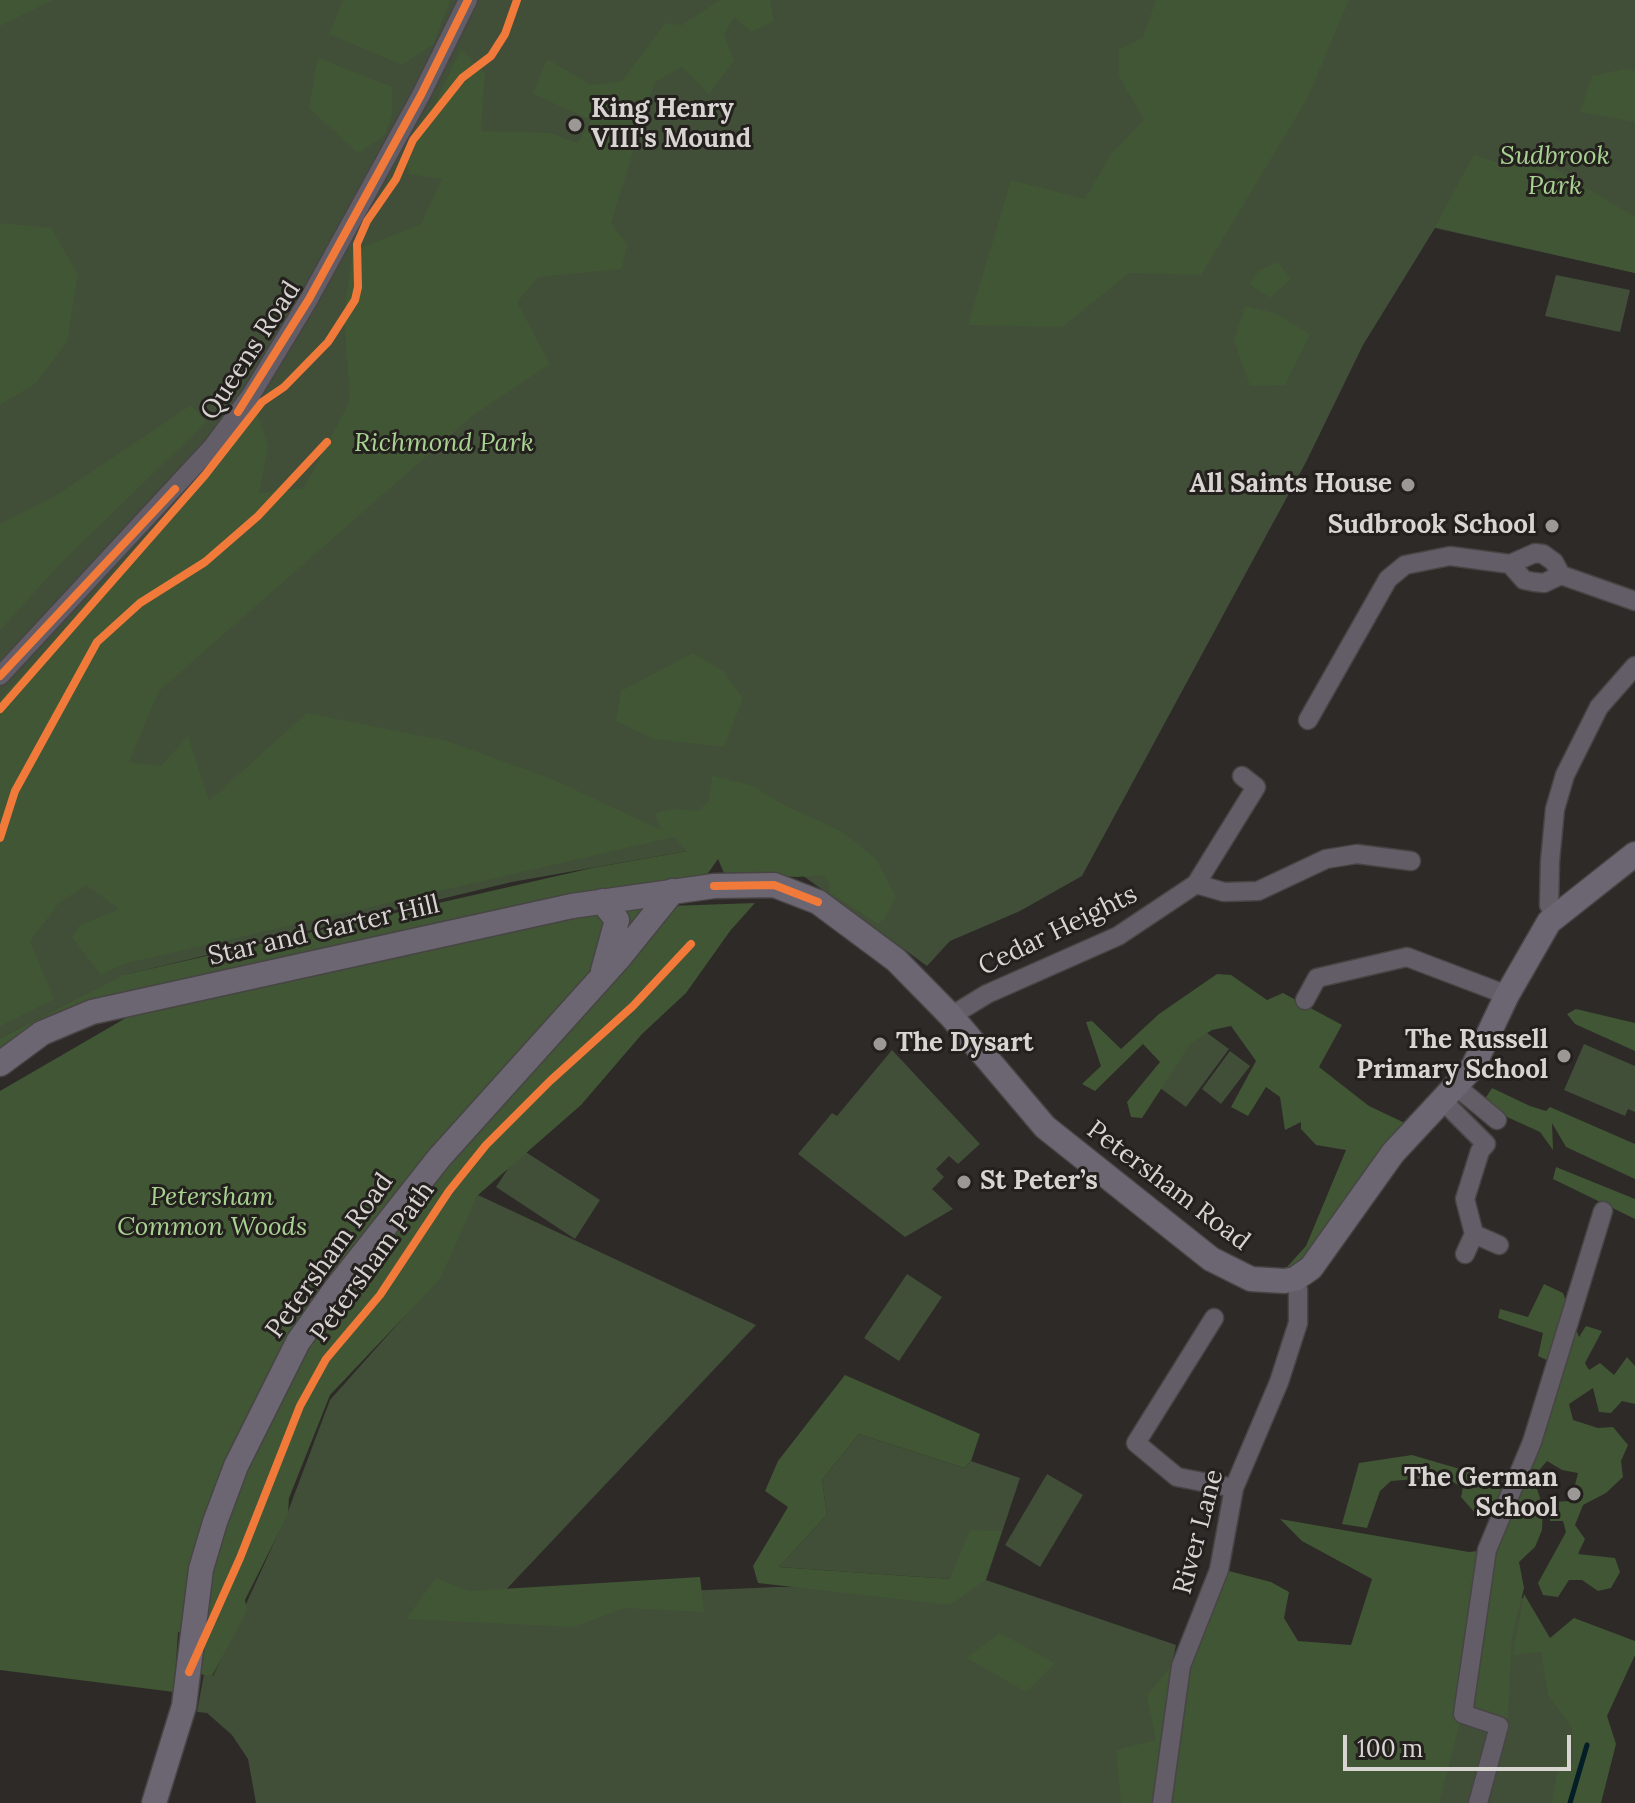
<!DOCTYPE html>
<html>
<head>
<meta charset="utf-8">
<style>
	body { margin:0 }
	#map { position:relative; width:1635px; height:1803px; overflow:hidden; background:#2d2a28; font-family:Lora,serif }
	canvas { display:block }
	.scale { position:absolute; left:1343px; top:1735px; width:228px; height:36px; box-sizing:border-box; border:4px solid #d7d4d2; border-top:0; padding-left:10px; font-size:24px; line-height:28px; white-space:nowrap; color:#d7d4d2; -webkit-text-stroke:6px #24201e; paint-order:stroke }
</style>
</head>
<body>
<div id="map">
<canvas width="1635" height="1803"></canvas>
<div class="scale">100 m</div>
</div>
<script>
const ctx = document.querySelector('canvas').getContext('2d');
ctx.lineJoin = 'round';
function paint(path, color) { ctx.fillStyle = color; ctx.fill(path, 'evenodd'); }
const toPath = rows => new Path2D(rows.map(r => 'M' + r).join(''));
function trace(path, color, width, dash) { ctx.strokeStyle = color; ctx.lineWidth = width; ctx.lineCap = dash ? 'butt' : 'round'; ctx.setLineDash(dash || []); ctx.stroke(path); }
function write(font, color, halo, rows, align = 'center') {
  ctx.font = font + ' Lora,serif'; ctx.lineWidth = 6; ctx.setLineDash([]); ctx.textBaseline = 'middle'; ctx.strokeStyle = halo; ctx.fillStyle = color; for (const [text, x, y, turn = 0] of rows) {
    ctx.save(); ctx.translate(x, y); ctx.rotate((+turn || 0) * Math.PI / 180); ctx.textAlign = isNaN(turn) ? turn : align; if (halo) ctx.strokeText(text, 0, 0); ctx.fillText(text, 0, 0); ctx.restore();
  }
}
paint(toPath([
	[0,0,1635,0,1635,273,1435,228,1363,345,1306,462,1082,876,1020,911,950,941,927,966,802,875,687,851,512,882,124,975,0,1038],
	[1556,275,1630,290,1620,332,1545,316],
	[1199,1027,1229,1049,1186,1107,1156,1085],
	[1584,1044,1635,1066,1635,1112,1628,1109,1625,1116,1564,1090],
	[892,1050,980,1144,958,1164,949,1156,936,1169,944,1177,932,1189,953,1209,905,1237,798,1154,832,1113,837,1116],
	[1230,1051,1250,1066,1221,1104,1202,1089],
	[521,1149,600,1200,575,1239,496,1187],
	[478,1195,756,1325,501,1595,516,1598,778,1587,948,1588,950,1579,779,1567,827,1515,822,1480,859,1434,964,1468,971,1461,1020,1478,986,1580,1176,1645,1156,1740,1151,1803,256,1803,248,1759,232,1735,207,1713,197,1712,204,1674,213,1676,226,1648,287,1514,330,1400,435,1282],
	[907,1274,942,1297,899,1361,864,1338],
	[1047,1474,1083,1495,1040,1567,1005,1545],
	[1491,1560,1524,1600,1570,1677,1581,1803,1423,1803]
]), '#414f38');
paint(toPath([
	[0,0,53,0,0,26],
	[343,0,450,0,434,44,402,65,329,34],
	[720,0,770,0,774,21,752,32,734,17,724,34,734,60,709,94,682,67,655,82,611,223,627,244,622,269,538,277,517,302,550,364,472,416,159,691,129,762,161,766,188,736,209,801,307,713,447,741,552,779,661,830,655,813,673,809,698,811,709,801,712,776,751,785,784,805,841,831,876,859,896,897,884,919,878,924,829,892,830,883,822,875,797,877,724,873,718,859,706,876,571,895,95,1004,0,1056,0,1038,123,975,592,868,687,851,674,837,123,964,101,975,72,937,80,925,119,909,86,885,59,903,30,941,54,999,0,1026,0,699,214,471,255,405,268,447,259,493,304,488,350,401,344,314,353,251,421,224,442,179,409,174,407,163,461,49,485,74,481,131,550,133,578,143,591,120,533,94,547,59,591,85,622,81,665,23,682,25],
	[1156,0,1349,0,1307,99,1201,275,1129,273,1062,327,968,325,1011,180,1085,199,1111,154,1144,120,1119,76,1119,49,1143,38],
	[318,58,392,87,392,116,384,136,358,153,309,108],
	[1624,69,1635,71,1635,122,1580,112,1592,76],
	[1474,155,1508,166,1552,167,1635,217,1635,273,1435,227],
	[0,223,51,228,78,274,67,342,35,384,0,405],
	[1278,262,1291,279,1270,298,1249,284,1260,270],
	[1245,306,1275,313,1310,334,1285,385,1250,386,1234,341],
	[191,405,206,422,62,562,0,630,0,524,57,495],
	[693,653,723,671,743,698,724,747,654,739,616,721,621,691],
	[755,903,730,931,686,993,642,1034,581,1105,478,1195,440,1279,330,1395,289,1498,288,1514,245,1600,247,1611,212,1676,199,1674,206,1639,178,1632,174,1692,0,1670,0,1091,131,1015,612,908],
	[1217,974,1231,975,1267,1000,1283,993,1342,1025,1319,1067,1369,1106,1407,1124,1298,1267,1286,1268,1306,1246,1346,1150,1316,1145,1301,1129,1301,1122,1285,1130,1280,1097,1266,1087,1248,1116,1231,1107,1256,1061,1231,1026,1212,1030,1191,1043,1142,1118,1131,1117,1127,1102,1160,1062,1143,1044,1095,1091,1082,1084,1101,1066,1086,1022,1092,1021,1121,1049,1159,1014],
	[1576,1009,1635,1023,1635,1051,1575,1024,1567,1014],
	[1492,1088,1530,1106,1546,1111,1550,1107,1635,1144,1635,1179,1566,1147,1552,1123,1553,1150,1540,1132,1494,1111,1485,1099],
	[1556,1167,1635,1199,1635,1219,1553,1179],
	[1544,1284,1563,1293,1579,1337,1586,1326,1602,1331,1585,1363,1589,1370,1600,1363,1614,1375,1627,1357,1635,1366,1635,1404,1622,1401,1611,1413,1599,1412,1593,1388,1569,1404,1573,1420,1598,1428,1613,1427,1628,1445,1621,1461,1623,1477,1606,1493,1583,1505,1575,1525,1585,1539,1578,1554,1615,1558,1620,1572,1611,1588,1598,1591,1582,1580,1569,1580,1558,1597,1543,1595,1538,1583,1566,1532,1563,1521,1550,1521,1550,1502,1571,1501,1578,1473,1562,1470,1547,1461,1533,1477,1543,1507,1542,1530,1535,1547,1519,1562,1524,1588,1512,1637,1507,1734,1491,1748,1484,1746,1488,1730,1460,1722,1439,1803,1165,1803,1193,1657,1229,1571,1271,1582,1289,1592,1284,1618,1298,1641,1351,1645,1372,1579,1302,1541,1280,1519,1469,1552,1486,1550,1490,1546,1483,1535,1489,1518,1475,1513,1461,1497,1463,1487,1442,1477,1391,1481,1380,1491,1367,1528,1342,1524,1359,1463,1412,1455,1518,1486,1561,1367,1538,1356,1543,1333,1498,1318,1500,1309,1528,1317],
	[845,1375,980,1434,971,1461,964,1468,859,1434,822,1480,827,1515,779,1567,950,1579,970,1530,1002,1531,985,1580,950,1605,758,1583,753,1566,788,1507,765,1491,778,1461],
	[700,1577,704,1612,625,1608,573,1627,406,1619,436,1578,469,1591],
	[1524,1594,1550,1638,1574,1618,1635,1641,1635,1655,1607,1716,1616,1744,1601,1803,1552,1803,1558,1767,1573,1762,1572,1728,1548,1695,1541,1652,1513,1655],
	[1000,1633,1055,1663,1026,1692,967,1658],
	[1182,1652,1158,1803,1121,1803,1116,1750,1156,1740,1147,1696]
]), '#415634');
trace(toPath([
	[1570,1803,1587,1745]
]), '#041e28', 5);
const minor = toPath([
	[1510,564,1524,580,1534,582,1544,583,1561,575],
	[0,676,213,446,251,395,309,299,421,95,468,0],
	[1308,720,1388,579,1405,565,1450,556,1510,564,1535,553,1543,554,1554,562,1561,575,1635,601],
	[1196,884,1224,892,1258,891,1326,859,1357,854,1411,861],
	[1555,916,1549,905,1550,861,1555,809,1565,775,1599,707,1635,666],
	[1305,1000,1317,978,1407,957,1507,995],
	[951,1016,987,994,1118,936,1196,884,1256,787,1242,776],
	[1457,1087,1497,1120],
	[1443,1101,1486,1144,1480,1151,1465,1199,1474,1234,1465,1254],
	[1474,1234,1499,1245],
	[1214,1318,1136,1443,1177,1477,1234,1488],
	[1162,1803,1181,1666,1219,1570,1234,1488,1279,1382,1298,1323,1298,1290,1295,1279],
	[1478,1803,1499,1726,1463,1714,1487,1550,1532,1442,1603,1211]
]);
const major = toPath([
	[602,901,617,920,603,971],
	[0,1064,42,1033,92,1012,572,906,714,886,774,885,818,902,896,960,951,1016,1045,1127,1211,1259,1251,1279,1284,1281,1295,1279,1311,1268,1393,1153,1473,1067,1507,995,1549,922,1635,854],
	[154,1803,184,1706,201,1569,215,1522,236,1466,298,1342,334,1291,439,1158,619,958,673,891]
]);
trace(minor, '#474544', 21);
trace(major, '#474544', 27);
trace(minor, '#625d67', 18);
trace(major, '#6c6672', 24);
trace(toPath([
	[238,412,309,299,421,95,468,0],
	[0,676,175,489],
	[0,709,205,475,262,402,284,387,328,342,355,300,358,287,357,244,367,221,396,179,413,140,462,78,491,56,505,34,517,0],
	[0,838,15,791,97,642,140,603,205,562,258,516,327,442],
	[714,886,774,885,818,902],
	[189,1672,240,1558,300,1406,326,1359,380,1295,449,1191,486,1145,550,1081,633,1006,691,944]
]), '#f17a3a', 8);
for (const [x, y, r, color] of [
	[575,125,8,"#9c9896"],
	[1408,485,8,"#9c9896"],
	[1552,526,8,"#9c9896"],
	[880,1044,8,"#9c9896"],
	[1564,1056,8,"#9c9896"],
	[964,1182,8,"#9c9896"],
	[1574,1494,8,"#9c9896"]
]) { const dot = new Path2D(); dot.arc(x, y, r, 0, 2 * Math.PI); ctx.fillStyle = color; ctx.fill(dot); trace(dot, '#24201e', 3); }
write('bold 26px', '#d7d4d2', '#24201e', [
	["King Henry",591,110,"left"],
	["VIII's Mound",591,140,"left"],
	["All Saints House",1392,485],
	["Sudbrook School",1536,526],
	["The Russell",1548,1041],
	["Primary School",1548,1071],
	["The Dysart",896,1044,"left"],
	["St Peter’s",980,1182,"left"],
	["The German",1558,1479],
	["School",1558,1509]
], 'right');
write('italic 26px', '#a8d292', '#24201e', [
	["Sudbrook",1555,157],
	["Park",1555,187],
	["Richmond Park",444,444],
	["Petersham",212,1198],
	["Common Woods",212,1228]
]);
write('26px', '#d7d4d2', '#24201e', [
	["Queens Road",251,351,-57],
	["Star and Garter Hill",324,931,-13],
	["Cedar Heights",1058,931,-26],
	["Petersham Road",1168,1186,37],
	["Petersham Road",330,1256,-54],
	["Petersham Path",373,1262,-54],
	["River Lane",1199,1532,-75]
]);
</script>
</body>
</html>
